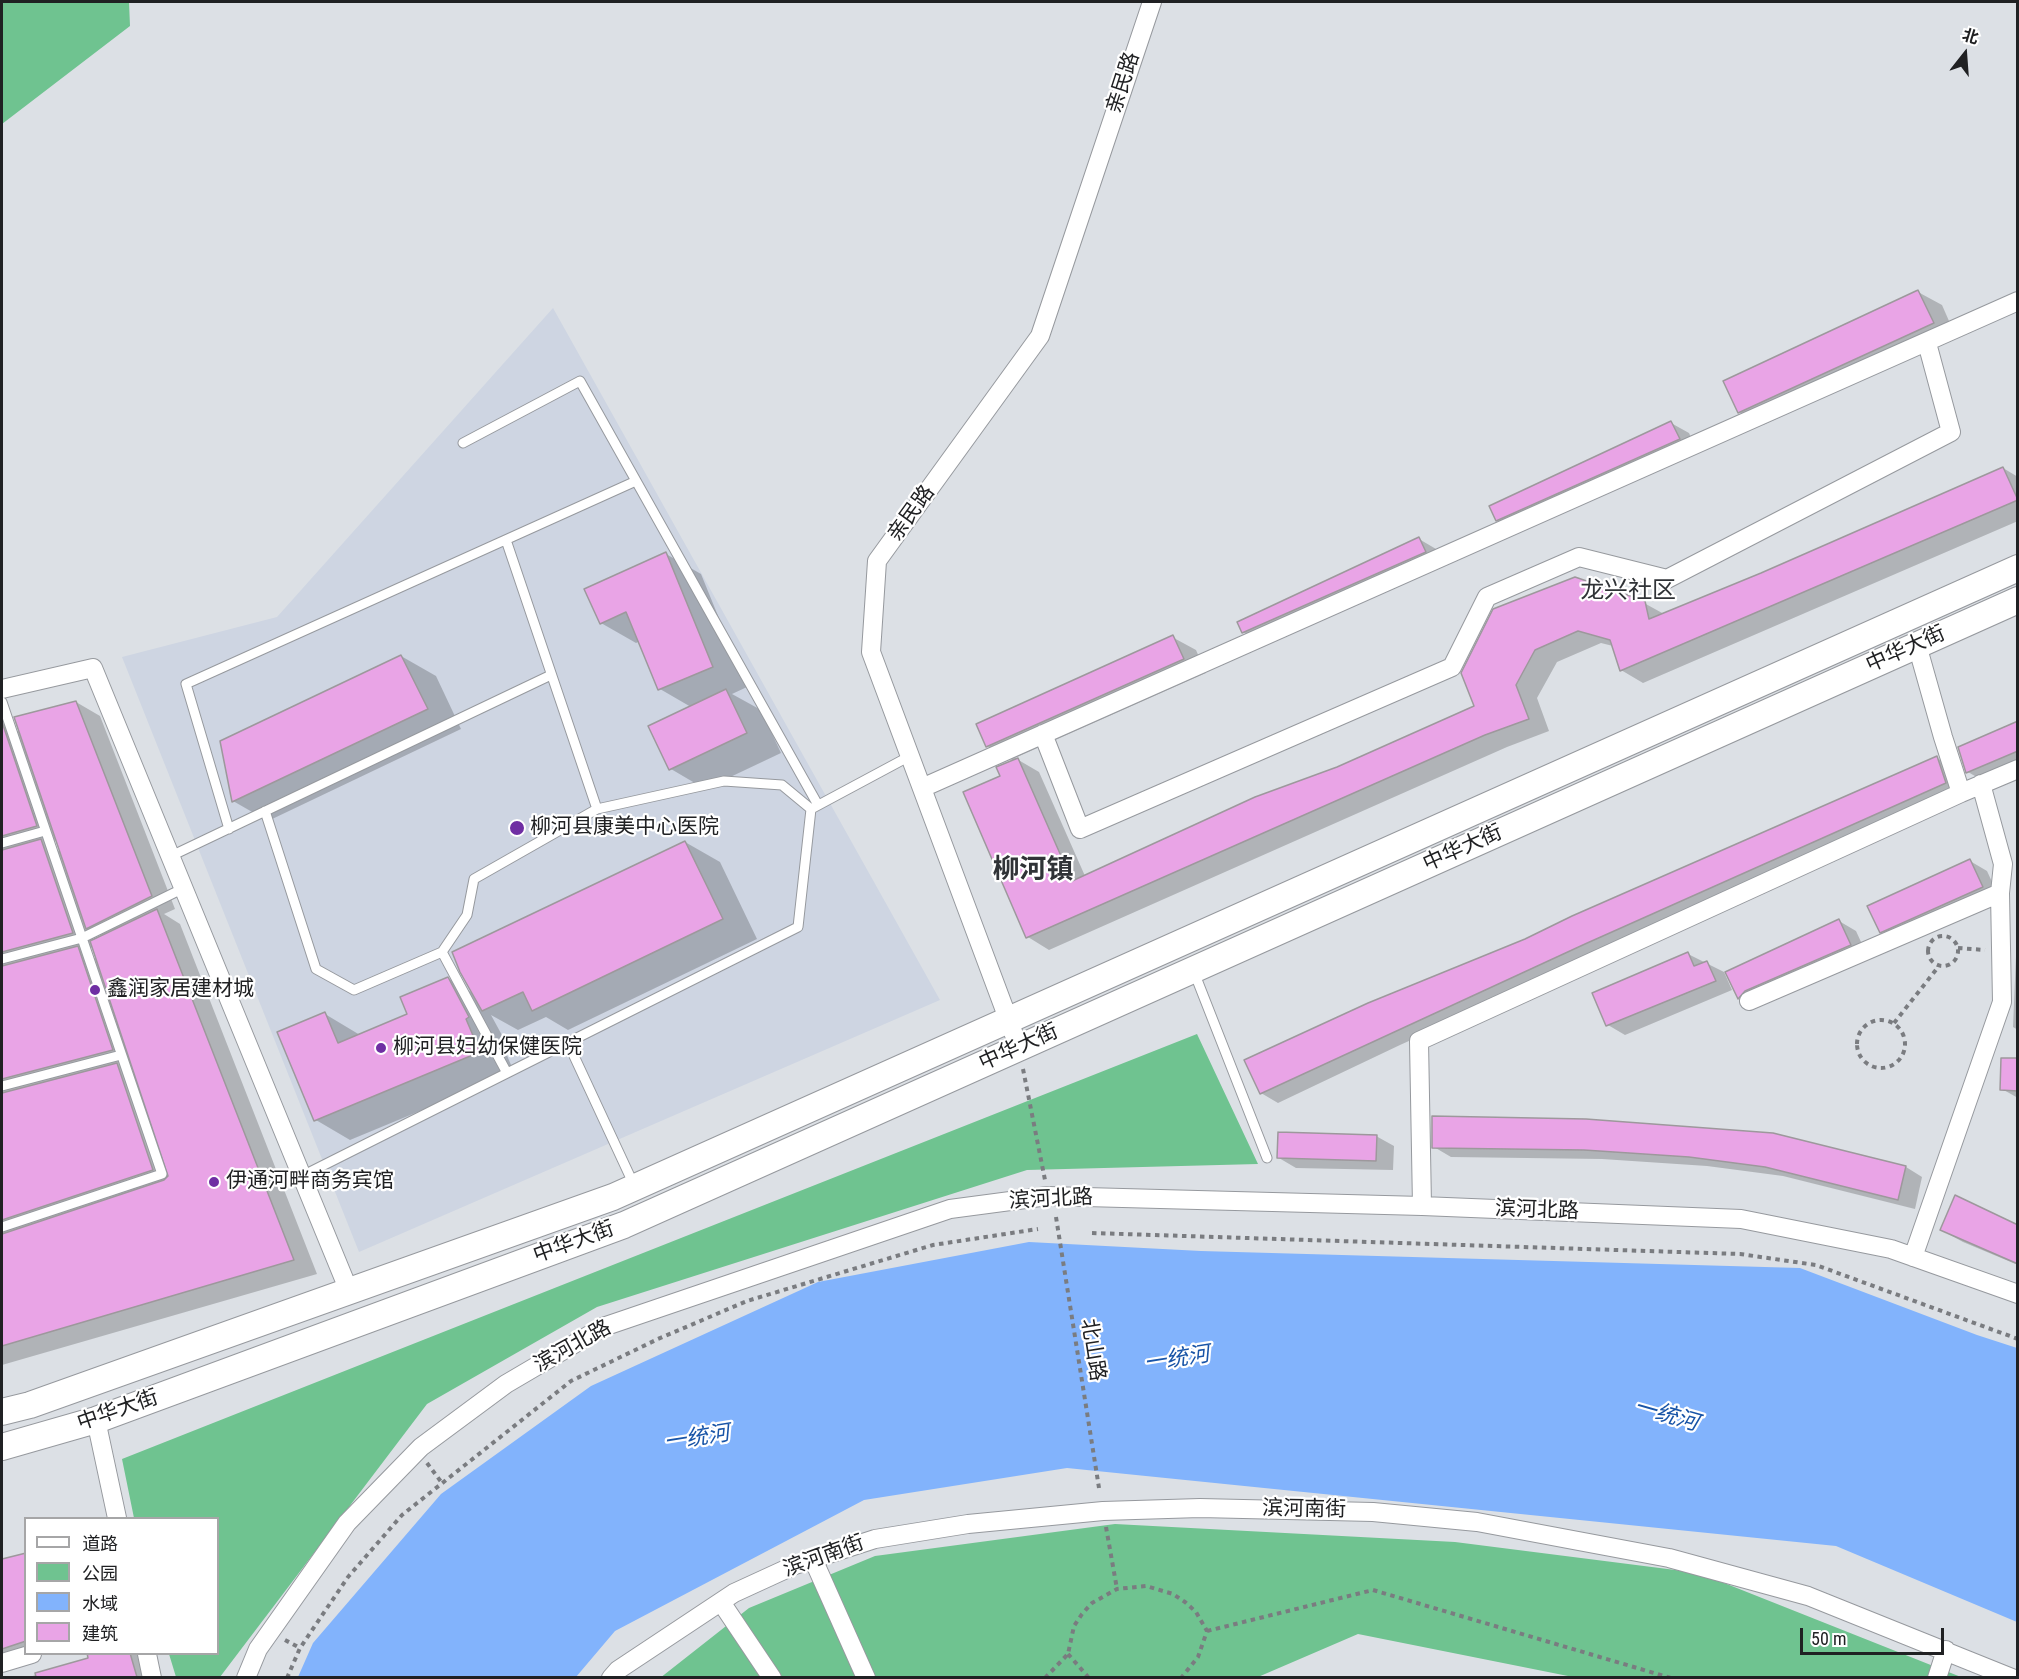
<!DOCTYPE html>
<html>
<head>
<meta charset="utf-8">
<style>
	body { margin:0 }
	#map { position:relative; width:2019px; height:1679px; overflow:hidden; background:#dce0e5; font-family:"Roboto Condensed","Noto Sans SC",sans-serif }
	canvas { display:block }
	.frame { position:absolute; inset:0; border:3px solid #202123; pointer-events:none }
	.legend { position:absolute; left:24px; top:1517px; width:195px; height:138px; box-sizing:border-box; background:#fff; border:2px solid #a6a6a7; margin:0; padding:8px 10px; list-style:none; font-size:18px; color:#202123 }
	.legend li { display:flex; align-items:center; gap:12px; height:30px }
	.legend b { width:30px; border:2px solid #a6a6a7 }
	.north { position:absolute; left:1935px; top:24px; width:60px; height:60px; -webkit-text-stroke:4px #fff; paint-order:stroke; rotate:17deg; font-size:16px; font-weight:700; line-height:24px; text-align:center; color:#202123 }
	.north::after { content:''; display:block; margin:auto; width:21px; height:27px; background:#202123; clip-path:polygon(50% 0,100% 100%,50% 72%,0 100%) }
	.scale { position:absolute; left:1800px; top:1628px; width:144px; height:27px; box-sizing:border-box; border:3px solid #202123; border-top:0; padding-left:8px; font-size:18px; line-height:21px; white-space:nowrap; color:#202123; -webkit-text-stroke:4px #fff; paint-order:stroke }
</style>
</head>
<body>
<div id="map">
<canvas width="2019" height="1679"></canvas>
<div class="frame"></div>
<ul class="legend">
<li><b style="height:8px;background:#fff"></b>道路</li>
<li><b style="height:16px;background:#6fc390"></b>公园</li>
<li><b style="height:16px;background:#82b3fc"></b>水域</li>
<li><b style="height:16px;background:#e9a4e6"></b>建筑</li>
</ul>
<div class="north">北</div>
<div class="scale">50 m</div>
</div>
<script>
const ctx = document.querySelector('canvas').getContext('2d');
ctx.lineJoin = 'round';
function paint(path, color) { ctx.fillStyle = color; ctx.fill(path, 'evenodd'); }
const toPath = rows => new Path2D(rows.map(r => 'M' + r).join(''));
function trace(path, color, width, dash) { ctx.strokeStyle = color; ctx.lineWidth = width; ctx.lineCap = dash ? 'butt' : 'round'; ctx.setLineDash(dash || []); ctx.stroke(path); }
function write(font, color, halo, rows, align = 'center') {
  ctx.font = font + ' "Roboto Condensed","Noto Sans SC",sans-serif'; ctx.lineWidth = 4.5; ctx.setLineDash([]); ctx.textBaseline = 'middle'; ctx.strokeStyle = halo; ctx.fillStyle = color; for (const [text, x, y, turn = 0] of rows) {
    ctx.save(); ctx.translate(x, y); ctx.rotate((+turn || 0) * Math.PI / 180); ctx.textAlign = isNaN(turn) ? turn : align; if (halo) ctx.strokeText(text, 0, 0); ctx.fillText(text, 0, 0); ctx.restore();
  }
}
paint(toPath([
	[553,308,940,1000,359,1252,122,657,277,617]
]), '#ced5e2');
paint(toPath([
	[2,2,129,2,130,26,2,124],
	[1197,1034,1258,1164,1027,1170,597,1307,427,1404,220,1677,176,1677,169,1654,218,1654,218,1518,134,1518,122,1459],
	[1115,1524,1455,1542,1699,1573,1961,1677,1573,1677,1358,1634,1258,1677,660,1678,749,1608,875,1556]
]), '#6fc390');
paint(toPath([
	[1029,1242,1201,1251,1800,1268,1977,1335,2017,1348,2017,1622,1836,1546,1067,1468,864,1500,615,1631,576,1677,298,1677,313,1643,441,1494,591,1386,818,1282]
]), '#82b3fc');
paint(toPath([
	[1918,292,1942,305,1956,337,1763,425,1739,412],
	[1671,423,1689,433,1696,449,1514,530,1497,520],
	[2003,468,2018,477,2018,521,1643,683,1621,670,1613,646,1601,643,1557,662,1537,698,1549,731,1507,747,1049,950,1028,937,1002,777,1014,761,988,746,1172,637,1196,650,1206,673,1015,758,1039,772,1085,876,1476,707,1463,673,1644,603,1664,614,1762,574],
	[1419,539,1436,549,1442,562,1261,642,1243,632],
	[666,554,701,574,747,687,732,694,761,710,781,753,705,789,671,769,650,727,691,707,660,689,640,641,636,643,601,623],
	[401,656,436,676,461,729,268,821,233,801],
	[76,702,100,716,175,909,164,914,180,924,317,1274,2,1365,2,722,21,733],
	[57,840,62,853,46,843],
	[90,929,103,937,94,941],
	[94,947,98,960,81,950],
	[133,1064,138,1077,121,1067],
	[2018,723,2018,770,1987,783,1968,772,1960,748],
	[1937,758,1954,768,1962,792,1756,884,1400,1045,1278,1103,1261,1093,1525,940],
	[685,842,720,862,757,939,568,1030,546,1017,518,1030,491,1015,503,1037,500,1039,514,1072,350,1140,316,1120,325,1014,360,1035,409,1015,448,978,474,994],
	[1970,861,1987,871,1999,897,1898,941,1881,931],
	[2018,909,2018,1030,2013,1027],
	[1839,921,1856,931,1867,955,1756,1007,1739,998,1727,972],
	[1688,954,1724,972,1732,990,1625,1035,1608,1025],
	[2018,1060,2018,1098,2002,1089],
	[1433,1118,1906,1167,1922,1177,1915,1209,1783,1176,1707,1166,1602,1159,1451,1157,1434,1147],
	[1376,1136,1394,1146,1393,1170,1296,1168,1279,1158],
	[2018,1227,2018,1265,1963,1242,1941,1230],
	[26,1554,26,1654,41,1654,2,1666,2,1561],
	[89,1654,146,1654,153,1678,26,1678,90,1659]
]), '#0003');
const building = toPath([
	[1918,290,1934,323,1738,413,1723,381,1918,290],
	[1671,421,1680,439,1496,521,1489,506,1671,421],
	[2003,467,2018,500,1620,671,1610,640,1578,631,1535,650,1516,685,1529,719,1485,735,1026,938,963,792,1000,776,996,767,1018,758,1072,881,1255,797,1337,767,1474,706,1461,673,1493,609,1575,577,1645,601,1649,619,1761,573,2003,467],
	[1419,537,1426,552,1242,633,1237,622,1419,537],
	[666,552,713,667,658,690,626,612,600,624,584,589,666,552],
	[1173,635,1184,659,986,747,976,724,1173,635],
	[401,655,428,709,232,802,220,741,401,655],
	[726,689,747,733,669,770,648,726,726,689],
	[76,701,152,896,86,929,14,717,76,701],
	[2018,721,2018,751,1966,773,1958,747,2018,721],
	[2,722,37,826,2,836,2,722],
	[1937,756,1946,783,1585,944,1260,1094,1244,1060,1368,1003,1525,939,1572,916,1937,756],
	[41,839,73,933,2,952,2,850,41,839],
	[685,841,723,919,532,1011,523,992,482,1011,460,972,452,952,685,841],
	[1970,859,1983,887,1880,933,1867,906,1970,859],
	[157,909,294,1260,2,1346,2,1234,164,1180,168,1176,90,941,157,909],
	[1839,919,1851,945,1745,991,1738,999,1725,972,1839,919],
	[78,946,113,1050,2,1079,2,966,78,946],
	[1688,952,1694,966,1707,961,1716,981,1606,1026,1592,993,1688,952],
	[448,977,469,1017,466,1019,480,1052,314,1121,277,1032,325,1012,338,1043,407,1014,400,997,448,977],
	[2001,1058,2018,1058,2018,1091,2000,1090,2001,1058],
	[117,1063,153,1170,2,1220,2,1093,117,1063],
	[1432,1116,1586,1119,1773,1133,1906,1166,1898,1200,1765,1167,1689,1157,1584,1150,1432,1148,1432,1116],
	[1278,1132,1377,1135,1376,1161,1277,1158,1278,1132],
	[1955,1195,2018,1225,2018,1264,1940,1230,1955,1195],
	[26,1553,26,1641,2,1649,2,1559,26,1553],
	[87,1653,130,1653,137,1677,36,1677,35,1673,88,1658,87,1653]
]);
paint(building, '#e9a4e6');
trace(building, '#9d989c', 1.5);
const service = toPath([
	[463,443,580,381,818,805],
	[2,702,162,1174,2,1227],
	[813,808,910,756],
	[265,811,316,969,354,990,442,952,467,915,474,879,597,809],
	[229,829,186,684,636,481],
	[2,843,45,831],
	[171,856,551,675],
	[442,952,507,1073],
	[2,959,82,938,184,888],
	[1194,972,1267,1158],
	[568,1043,634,1185],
	[2,1086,121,1055],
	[302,1176,798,927,811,809,782,785,724,781,597,809,506,540]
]);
const minor = toPath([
	[1917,645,1943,737,1961,793],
	[2,689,93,668,349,1291],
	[1043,734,1080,829,1452,667,1487,597,1579,557,1667,579,1951,432,1927,343],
	[1981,784,2003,864,2000,893],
	[922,788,2018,301],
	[1749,1001,2000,893,2002,1002,1913,1257],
	[1019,1048,871,652,877,561,1040,336,1152,2],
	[1422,1206,1419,1041,1961,793,2018,769],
	[96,1420,117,1518],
	[813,1559,866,1678],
	[721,1602,772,1678],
	[147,1654,152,1678],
	[2,1663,32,1654],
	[246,1678,258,1649,347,1523,421,1447,506,1384,603,1327,950,1209,1048,1196,1422,1206,1741,1219,1891,1249,2018,1294],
	[611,1678,618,1670,734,1593,795,1565,875,1539,968,1524,1103,1511,1200,1508,1373,1512,1477,1522,1669,1558,1808,1596,2012,1678],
	[1937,1678,1946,1650]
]);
const secondary = toPath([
	[2,1412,30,1405,613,1197,2018,568],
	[2,1447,96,1420,624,1225,2018,600]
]);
trace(service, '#96999e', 11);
trace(minor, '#96999e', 20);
trace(secondary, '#96999e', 28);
trace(toPath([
	'1928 951a15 15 0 1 1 30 0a15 15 0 1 1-30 0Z',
	[1958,948,1985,950],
	'1857 1044a24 24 0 1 1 48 0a24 24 0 1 1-48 0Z',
	[1894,1023,1939,966],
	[1023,1069,1045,1180],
	[1092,1233,1740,1254,1816,1265,2018,1339],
	[427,1463,442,1483],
	[1106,1527,1117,1589],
	[1207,1631,1373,1590,1671,1678],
	[285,1640,300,1648],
	[1068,1654,1089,1678],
	[287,1678,300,1648,348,1577,402,1515,571,1381,658,1339,747,1301,933,1245,1038,1229],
	[1045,1678,1068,1654,1074,1626,1082,1614,1092,1603,1117,1589,1146,1586,1173,1594,1185,1602,1196,1612,1207,1631,1198,1657,1181,1678]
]), '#7a7c80', 4, [4.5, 4.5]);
trace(service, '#fff', 9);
trace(minor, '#fff', 18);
trace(secondary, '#fff', 26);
trace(toPath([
	[1056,1217,1099,1488]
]), '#7a7c80', 4, [4.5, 4.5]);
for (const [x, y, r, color] of [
	[517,828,8,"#6f2ea3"],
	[95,990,6,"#6f2ea3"],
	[381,1048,6,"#6f2ea3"],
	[214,1182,6,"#6f2ea3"]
]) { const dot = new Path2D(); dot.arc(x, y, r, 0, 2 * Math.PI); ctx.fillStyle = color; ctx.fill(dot); trace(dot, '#fff', 2); }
write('21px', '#202123', '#fff', [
	["亲民路",1124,83,-72],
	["亲民路",912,514,-54],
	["中华大街",1906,650,-24],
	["中华大街",1463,849,-24],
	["中华大街",1019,1048,-24],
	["滨河北路",1051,1200,-3],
	["滨河北路",1537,1211,2],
	["中华大街",574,1243,-20],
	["滨河北路",573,1347,-29],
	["北山路",1092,1350,81],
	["中华大街",118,1411,-19],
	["滨河南街",1304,1510,1],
	["滨河南街",824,1557,-20]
]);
write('21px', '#202123', '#fff', [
	["柳河县康美中心医院",530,828],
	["鑫润家居建材城",107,990],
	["柳河县妇幼保健医院",393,1048],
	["伊通河畔商务宾馆",226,1182]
], 'left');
write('italic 22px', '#1854a7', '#fff', [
	["一统河",1177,1360,-9],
	["一统河",1666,1416,16],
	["一统河",697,1439,-9]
]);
write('24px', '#303337', '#fff', [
	["龙兴社区",1628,592]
]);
write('bold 27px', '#303337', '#fff', [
	["柳河镇",1033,871]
]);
</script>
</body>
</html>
